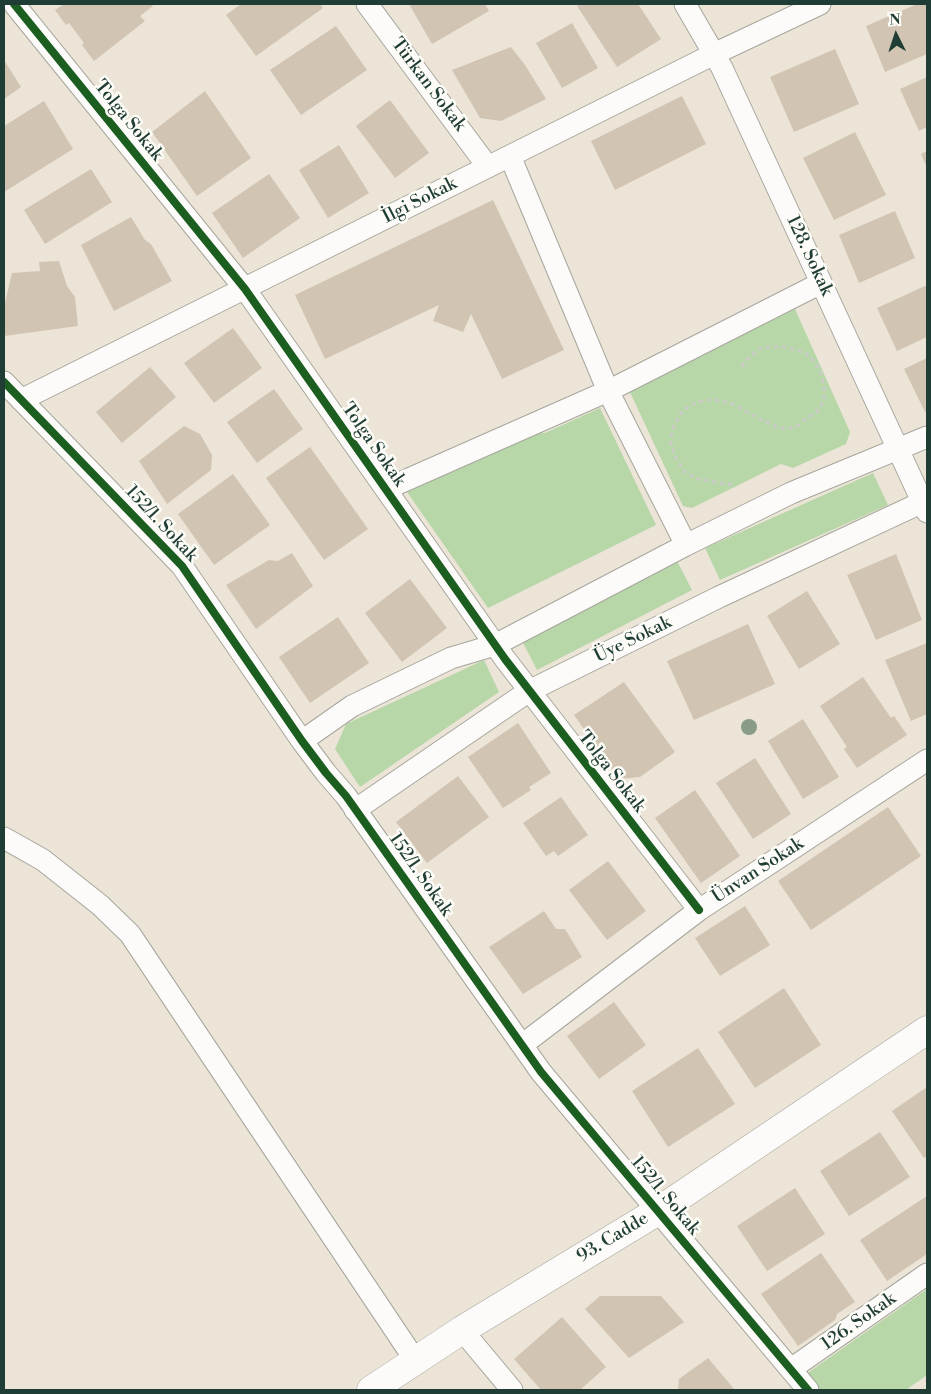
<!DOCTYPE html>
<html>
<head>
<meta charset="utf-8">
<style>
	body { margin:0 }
	#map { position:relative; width:931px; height:1394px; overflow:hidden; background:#ebe4d7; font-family:"Libre Bodoni",serif }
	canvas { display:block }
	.frame { position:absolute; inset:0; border:5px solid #1f3d34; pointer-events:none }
	.north { position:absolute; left:871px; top:10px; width:50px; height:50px; -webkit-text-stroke:4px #fdfcf7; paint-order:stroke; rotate:356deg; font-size:14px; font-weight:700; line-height:20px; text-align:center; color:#1f3d34 }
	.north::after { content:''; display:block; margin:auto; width:18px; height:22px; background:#1f3d34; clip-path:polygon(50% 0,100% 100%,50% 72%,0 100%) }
</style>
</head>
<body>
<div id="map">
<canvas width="931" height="1394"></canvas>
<div class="frame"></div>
<div class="north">N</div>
</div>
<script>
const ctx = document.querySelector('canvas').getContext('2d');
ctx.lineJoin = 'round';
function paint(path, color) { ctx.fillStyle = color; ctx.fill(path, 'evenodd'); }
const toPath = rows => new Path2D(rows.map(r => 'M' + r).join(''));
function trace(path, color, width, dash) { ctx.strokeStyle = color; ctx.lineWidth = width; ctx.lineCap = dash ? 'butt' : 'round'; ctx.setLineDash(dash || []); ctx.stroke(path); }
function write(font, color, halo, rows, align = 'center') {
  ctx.font = font + ' "Libre Bodoni",serif'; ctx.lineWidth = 5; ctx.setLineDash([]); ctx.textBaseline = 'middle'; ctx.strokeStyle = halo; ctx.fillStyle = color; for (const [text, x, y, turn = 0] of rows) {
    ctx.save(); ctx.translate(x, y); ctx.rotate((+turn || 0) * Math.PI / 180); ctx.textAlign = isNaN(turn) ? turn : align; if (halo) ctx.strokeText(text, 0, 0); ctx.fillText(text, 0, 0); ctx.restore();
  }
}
paint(toPath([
	[795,309,850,432,846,444,793,468,781,464,692,508,683,506,629,390],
	[600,408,656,525,488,608,407,492,536,432,545,433],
	[873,473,888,505,720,580,705,548],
	[677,561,692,590,537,670,522,641],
	[484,660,499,692,360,787,335,749,346,724],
	[927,1289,927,1375,906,1390,808,1390,799,1379]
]), '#b7d7a9');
paint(toPath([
	[64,4,151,4,153,6,140,16,145,21,94,61,82,45,84,43,69,23,66,25,55,10],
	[241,4,320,4,323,8,256,56,226,15],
	[409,4,485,4,489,11,432,44],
	[581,4,638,4,661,39,617,67,577,6],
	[917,4,927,4,927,54,885,72,866,26],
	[572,23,598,68,562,88,536,43],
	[336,26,367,70,301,115,270,70],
	[511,47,525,65,546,99,501,121,480,118,452,70],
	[835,49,859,104,794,132,770,77],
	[4,60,21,87,4,99],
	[927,77,927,127,919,131,900,89],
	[205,91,251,158,197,196,152,132],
	[682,96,706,144,615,190,591,141],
	[390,100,429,153,395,178,356,126],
	[44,101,73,149,4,192,4,126],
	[855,132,886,195,834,220,803,158],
	[339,145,369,193,328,218,299,170],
	[927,151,927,168,921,154],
	[91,169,112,202,45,244,24,210],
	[269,174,300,218,243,258,212,213],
	[493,200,564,350,502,379,471,314,463,332,433,321,439,305,325,359,295,295],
	[895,211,915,258,859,283,839,235],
	[131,217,145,240,151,244,172,281,114,311,81,245],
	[59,261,67,286,75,297,78,326,4,336,4,307,12,273,40,271,39,262],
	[927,285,927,337,897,351,877,308],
	[233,328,262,368,214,403,184,363],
	[927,358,927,411,925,412,904,369],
	[150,367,176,397,122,443,96,412],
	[274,389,303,429,257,463,227,422],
	[184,426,200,434,212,455,211,470,167,504,139,461],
	[310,447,368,529,324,560,266,478],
	[233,474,270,525,214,565,178,514],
	[292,553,313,586,256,629,226,585,269,560,278,561],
	[896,554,922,620,876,640,847,575],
	[410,579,447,628,402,662,365,613],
	[807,591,840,644,799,669,767,616],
	[338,617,369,663,310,703,279,657],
	[748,624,775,684,694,720,667,661],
	[927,643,927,714,911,721,885,660],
	[863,677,891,718,894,716,907,735,857,768,844,749,847,747,820,706],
	[624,682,675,752,640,777,619,779,574,715],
	[803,719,839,777,803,799,768,741],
	[518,723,551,773,529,787,531,790,503,808,468,757],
	[755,758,791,814,753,839,716,783],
	[458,776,489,817,427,863,396,822],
	[695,790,740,856,701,883,655,818],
	[561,797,588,835,558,856,554,851,546,856,523,823],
	[888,807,921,856,811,930,778,881],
	[608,861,646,911,607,940,569,890],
	[745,906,770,945,720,976,695,938],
	[544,911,556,929,565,929,582,957,523,994,489,947],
	[784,988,821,1045,755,1088,718,1032],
	[614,1002,646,1045,599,1079,567,1036],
	[698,1048,735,1104,668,1147,632,1091],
	[927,1087,927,1156,924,1158,892,1111],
	[880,1132,910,1177,849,1216,820,1171],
	[795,1188,825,1234,767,1271,737,1226],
	[927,1196,927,1254,887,1281,860,1240],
	[821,1253,855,1302,837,1314,835,1320,798,1346,761,1294],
	[600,1296,661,1296,684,1322,629,1358,585,1309],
	[562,1317,606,1367,580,1390,541,1390,514,1359],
	[708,1358,735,1390,678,1390,679,1379]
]), '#d2c4b2');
const minor = toPath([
	[14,4,245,289,505,659,699,910],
	[367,4,488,167],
	[685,4,722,68,927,512],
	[510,156,608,391,686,545],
	[4,382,182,566,302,741,326,773,346,796,541,1072,808,1390],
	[21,400,714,54,820,4],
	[386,489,608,391,821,283],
	[302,741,352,706,451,658,495,645,686,545,791,493,927,437],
	[355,810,529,691,719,597,927,500],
	[4,838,43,860,100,905,130,934,415,1360],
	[522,1045,699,910,927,760],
	[462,1330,512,1390],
	[791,1369,927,1274]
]);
const secondary = toPath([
	[371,1390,462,1330,658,1211,927,1030]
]);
trace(minor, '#a6a69d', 23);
trace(secondary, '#a6a69d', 29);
trace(toPath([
	[732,485,698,479,685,472,676,458,671,445,672,430,680,414,691,405,704,400,716,400,733,404,756,417,777,427,787,429,797,426,820,409,824,398,824,387,821,373,814,361,805,353,786,347,772,347,759,349,747,360,739,370]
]), '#cbcbc8', 3, [4, 4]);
trace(minor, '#fcfbf9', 21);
trace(secondary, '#fcfbf9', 28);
trace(toPath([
	[14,4,245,289,505,659,699,910],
	[4,382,182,566,302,741,326,773,346,796,541,1072,808,1390]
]), '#1b5e20', 8);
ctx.fillStyle = '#8a9c88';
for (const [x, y] of [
	[749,727]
]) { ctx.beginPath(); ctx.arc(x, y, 8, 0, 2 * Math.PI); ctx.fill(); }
write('18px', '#1f3d34', '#fdfcf7', [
	["Türkan Sokak",428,85,53],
	["Tolga Sokak",128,121,51],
	["İlgi Sokak",420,201,-27],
	["128. Sokak",809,256,65],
	["Tolga Sokak",373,445,55],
	["152/1. Sokak",161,524,47],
	["Üye Sokak",633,640,-26],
	["Tolga Sokak",611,772,52],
	["Ünvan Sokak",758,871,-33],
	["152/1. Sokak",420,875,55],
	["152/1. Sokak",665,1196,50],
	["93. Cadde",613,1238,-31],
	["126. Sokak",859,1322,-35]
]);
</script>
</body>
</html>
